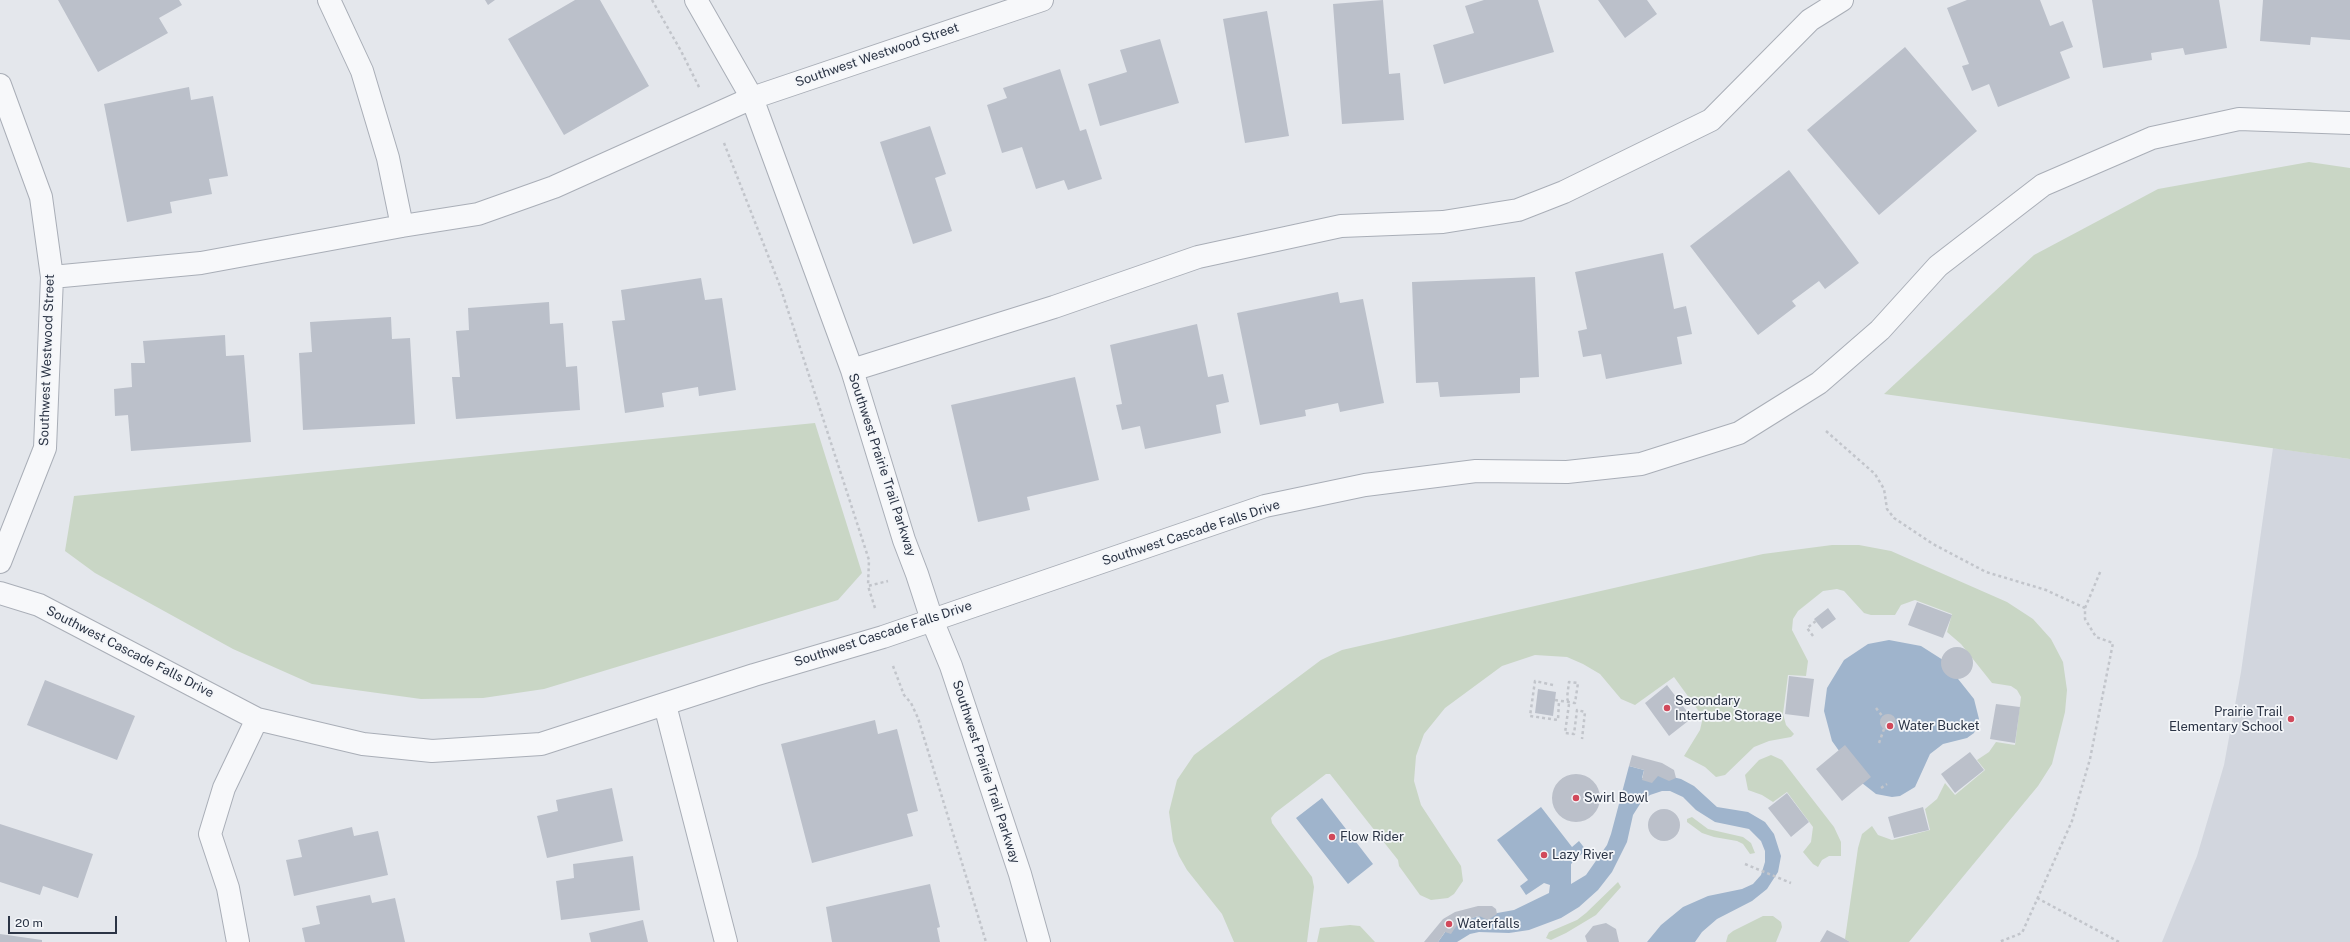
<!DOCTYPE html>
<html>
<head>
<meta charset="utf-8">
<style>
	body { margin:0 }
	#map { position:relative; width:2350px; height:942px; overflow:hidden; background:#e4e7ec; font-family:"Public Sans",sans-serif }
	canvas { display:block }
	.scale { position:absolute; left:8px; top:916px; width:109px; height:18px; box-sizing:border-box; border:2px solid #2b3445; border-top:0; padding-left:5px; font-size:12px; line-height:14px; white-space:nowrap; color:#2b3445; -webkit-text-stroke:3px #f4f6f9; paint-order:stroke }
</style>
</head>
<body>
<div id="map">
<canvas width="2350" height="942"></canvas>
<div class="scale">20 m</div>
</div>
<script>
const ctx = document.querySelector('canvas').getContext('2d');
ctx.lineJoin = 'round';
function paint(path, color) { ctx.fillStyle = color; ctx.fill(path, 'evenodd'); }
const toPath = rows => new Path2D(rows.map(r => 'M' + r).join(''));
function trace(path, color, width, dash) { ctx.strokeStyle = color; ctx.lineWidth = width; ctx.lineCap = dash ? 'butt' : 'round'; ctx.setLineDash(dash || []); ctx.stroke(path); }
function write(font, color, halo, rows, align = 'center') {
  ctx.font = font + ' "Public Sans",sans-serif'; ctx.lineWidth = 3.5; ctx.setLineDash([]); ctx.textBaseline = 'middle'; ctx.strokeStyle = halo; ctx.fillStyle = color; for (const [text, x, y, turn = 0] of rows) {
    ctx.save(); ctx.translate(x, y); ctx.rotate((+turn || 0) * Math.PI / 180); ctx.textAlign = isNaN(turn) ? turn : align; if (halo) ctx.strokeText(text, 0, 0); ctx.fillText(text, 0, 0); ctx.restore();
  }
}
paint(toPath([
	[2273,448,2350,459,2350,942,2162,942,2197,856,2224,765,2241,672]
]), '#d2d6de');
paint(toPath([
	[2309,162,2350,168,2350,459,1884,394,2034,255,2158,189],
	[815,423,862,573,838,600,544,689,483,698,421,699,312,684,233,649,95,573,65,551,74,496],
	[1832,545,1859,545,1891,551,2007,602,2033,619,2051,639,2063,662,2067,690,2065,712,2052,764,2038,786,1909,942,1850,942,1845,939,1858,848,1862,834,1872,826,1878,835,1892,840,1930,830,1925,809,1937,799,1945,783,1955,795,1985,770,1977,760,1989,752,1996,742,2015,745,2021,697,2017,690,2011,686,1992,683,1961,644,1947,632,1952,614,1915,600,1901,605,1895,615,1871,615,1864,613,1844,591,1837,589,1823,591,1798,611,1793,619,1792,630,1808,661,1806,676,1788,675,1783,714,1786,725,1794,734,1791,737,1769,741,1754,747,1725,775,1716,777,1705,767,1684,756,1700,730,1703,717,1674,677,1635,705,1621,699,1600,674,1583,664,1567,657,1535,655,1502,666,1445,708,1424,734,1416,756,1414,781,1421,805,1461,866,1463,881,1454,894,1448,898,1431,900,1420,895,1399,866,1398,860,1330,774,1326,774,1275,813,1271,818,1272,823,1312,877,1314,887,1307,942,1234,942,1222,914,1187,870,1179,856,1173,841,1169,812,1177,780,1194,755,1321,660,1342,650,1763,554],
	[1771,755,1782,760,1834,827,1841,842,1841,856,1829,856,1822,860,1818,867,1813,864,1803,852,1811,842,1813,827,1787,792,1773,802,1762,795,1748,790,1745,775,1759,760],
	[1692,817,1708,829,1743,837,1751,843,1755,853,1750,854,1743,844,1737,841,1714,837,1702,833,1687,822,1687,819],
	[1618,882,1621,887,1596,915,1566,933,1551,940,1546,938,1549,932,1577,920,1586,913],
	[1763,916,1773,916,1781,922,1782,927,1776,942,1726,942,1728,935,1733,931],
	[1350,925,1360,926,1375,942,1317,942,1320,928]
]), '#c9d6c5');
paint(toPath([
	[1889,640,1921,646,1943,660,1974,699,1979,719,1974,733,1967,738,1943,744,1930,754,1915,787,1900,796,1892,797,1876,794,1862,783,1832,741,1824,711,1827,688,1844,660,1868,644],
	[1629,766,1644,770,1642,778,1660,774,1681,779,1694,786,1717,807,1748,812,1765,822,1774,834,1781,856,1778,872,1767,889,1752,901,1717,919,1702,932,1695,942,1647,942,1661,925,1683,907,1708,896,1742,889,1753,884,1761,875,1765,862,1765,851,1761,841,1749,829,1715,822,1696,810,1683,797,1670,791,1662,791,1650,795,1640,804,1633,815,1627,842,1612,872,1598,890,1579,907,1561,918,1529,930,1509,933,1479,932,1470,934,1457,942,1438,942,1448,928,1475,917,1514,910,1549,893,1550,885,1544,883,1526,895,1520,886,1528,880,1497,840,1541,807,1572,847,1579,841,1586,850,1571,864,1571,884,1586,875,1607,845,1611,834],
	[1322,798,1373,864,1348,884,1296,818]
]), '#9fb4cc');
paint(toPath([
	[58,0,179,0,182,5,159,18,168,33,98,72],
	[485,0,495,0,488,5],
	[575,0,600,0,649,86,564,135,508,39],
	[1383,0,1389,74,1400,73,1404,120,1342,124,1333,4],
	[1484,0,1538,0,1554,52,1444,84,1433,45,1474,33,1465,6],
	[1598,0,1647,0,1657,14,1625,38],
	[1967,0,2040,0,2050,26,2063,21,2073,47,2060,52,2070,78,1998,107,1989,84,1972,91,1962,66,1969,64,1947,8],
	[2092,0,2219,0,2227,48,2185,55,2183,48,2151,53,2152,60,2103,68],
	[2263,0,2350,0,2350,40,2311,37,2310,45,2260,41],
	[1267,11,1289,136,1245,143,1223,19],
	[1160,39,1179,103,1100,126,1088,84,1127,72,1120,50],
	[1905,47,1977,131,1879,215,1807,130],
	[1060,69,1080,131,1086,129,1102,179,1068,190,1064,180,1036,189,1022,147,1002,153,987,105,1007,98,1003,88],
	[189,87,191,100,213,96,228,176,209,179,212,194,170,202,172,213,127,222,104,104],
	[930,126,946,174,935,178,952,231,913,244,880,142],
	[1789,170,1859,263,1825,289,1819,281,1792,301,1796,306,1758,335,1690,246],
	[1663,253,1674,309,1686,306,1692,334,1677,337,1682,364,1606,379,1601,354,1583,357,1578,331,1587,329,1575,272],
	[1535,277,1539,377,1520,378,1520,393,1440,397,1438,382,1416,383,1412,282],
	[701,278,705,300,722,298,736,390,699,396,698,387,662,393,664,407,625,413,612,321,625,320,621,290],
	[1338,292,1340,303,1363,299,1384,403,1340,412,1338,403,1305,410,1306,416,1260,425,1237,313],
	[549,302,550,324,563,323,566,367,577,366,580,410,456,419,452,377,460,377,456,331,469,330,468,308],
	[391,317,392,339,410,338,415,424,303,430,299,353,312,352,310,322],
	[1197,324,1208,377,1223,374,1229,402,1216,405,1221,433,1145,449,1140,426,1122,430,1116,405,1122,404,1110,345],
	[225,335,226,356,244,355,251,442,131,451,128,415,115,416,114,389,132,387,131,363,145,363,143,341],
	[1075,377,1099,480,1027,497,1030,510,978,522,951,405],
	[1917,602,1952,615,1943,638,1908,625],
	[1828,608,1836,619,1822,629,1814,619],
	'1941 663a16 16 0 1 1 32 0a16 16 0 1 1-32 0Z',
	[1789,676,1814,679,1809,717,1785,714],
	[45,680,135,716,117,760,27,725],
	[1667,685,1692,718,1669,736,1645,703],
	[1538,689,1556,692,1553,716,1535,713],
	[1996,704,2020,707,2015,743,1990,739],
	'1880 722a8 8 0 1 1 16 0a8 8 0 1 1-16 0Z',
	[875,720,878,734,897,729,918,811,907,814,913,836,812,863,781,744],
	[1845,745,1871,777,1842,801,1816,769],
	[1970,752,1984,770,1955,793,1941,774],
	[1632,755,1662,763,1674,770,1676,778,1669,781,1658,776,1652,783,1642,780,1644,770,1629,766],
	'1552 798a24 24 0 1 1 48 0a24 24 0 1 1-48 0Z',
	[612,788,623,841,547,858,537,816,558,811,556,800],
	[1787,793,1809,822,1791,837,1768,808],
	[1923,807,1929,830,1894,838,1888,817],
	'1648 825a16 16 0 1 1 32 0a16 16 0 1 1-32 0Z',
	[0,824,93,854,78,898,43,886,40,895,0,882],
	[352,827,354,836,378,831,388,875,294,896,286,860,302,857,298,840],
	[633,856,640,910,561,920,556,881,574,878,573,864],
	[930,884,940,927,937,928,940,942,832,942,826,907],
	[370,895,372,903,395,898,405,942,305,942,302,928,320,924,316,906],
	[1478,906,1492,906,1496,909,1497,914,1488,920,1479,916,1475,917,1457,925,1451,934,1445,932,1438,942,1424,942,1443,919,1455,912],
	[643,920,648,942,591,942,589,933],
	[1606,923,1616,929,1619,942,1587,942,1585,936,1593,926],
	[1827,930,1845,939,1850,942,1820,942],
	[0,934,42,940,42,942,0,942]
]), '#bbc0ca');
const minor = toPath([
	[329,0,362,71,388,158,402,226],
	[696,0,752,98,852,370,904,540,917,574,932,620,951,666,1020,874,1039,942],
	[0,85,41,197,52,277,45,448,0,562],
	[52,277,201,263,402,226,478,214,554,187,752,98,1042,0],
	[852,370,1054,307,1198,257,1341,226,1443,222,1518,210,1564,192,1711,120,1810,20,1842,0],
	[0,593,39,605,257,719,363,744,432,751,541,744,754,675,883,637,1265,506,1365,485,1476,471,1567,472,1641,464,1739,433,1819,383,1880,330,1938,266,2043,185,2152,138,2239,119,2350,123],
	[665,705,726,942],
	[238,942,228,888,210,834,224,788,257,719]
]);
trace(minor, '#a9aeb7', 24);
trace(toPath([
	[652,0,681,51,700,89],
	[724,143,780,286,869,560,868,586],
	[1826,431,1875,474,1884,489,1887,509,1894,518,1933,544,1986,572,2046,590,2085,608,2085,619,2096,637,2113,643,2090,759,2072,821,2022,933,1999,942],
	[875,608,868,586,888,581],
	[2085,608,2101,570],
	[1813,636,1807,628,1816,621],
	[893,666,904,695,911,703,918,718,986,942],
	[1553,685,1535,681,1530,716,1558,720,1559,701],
	[1555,700,1575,703,1578,683,1569,682,1567,698,1569,704,1565,733,1574,734,1577,710,1585,712,1582,739],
	[1876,708,1883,717],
	[1879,743,1884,729],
	[1881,788,1887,784],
	[1745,864,1791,883],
	[2037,898,2119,942]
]), '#c2c5cb', 2.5, [3, 3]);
trace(minor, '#f7f8fa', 22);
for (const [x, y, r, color] of [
	[1667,708,4,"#d1495b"],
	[2291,719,4,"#d1495b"],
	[1890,726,4,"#d1495b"],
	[1576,798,4,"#d1495b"],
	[1332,837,4,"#d1495b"],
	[1544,855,4,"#d1495b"],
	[1449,924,4,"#d1495b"]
]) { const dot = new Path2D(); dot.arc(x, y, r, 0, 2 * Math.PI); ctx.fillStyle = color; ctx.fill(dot); trace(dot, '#f4f6f9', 1.5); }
write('13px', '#2b3445', '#f4f6f9', [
	["Southwest Westwood Street",877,55,-19],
	["Southwest Westwood Street",47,360,-88],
	["Southwest Prairie Trail Parkway",882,465,72],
	["Southwest Cascade Falls Drive",1191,533,-18],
	["Southwest Cascade Falls Drive",883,634,-18],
	["Southwest Cascade Falls Drive",130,652,27],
	["Southwest Prairie Trail Parkway",986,772,72]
]);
write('13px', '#2b3445', '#f4f6f9', [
	["Secondary",1675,701],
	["Intertube Storage",1675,716],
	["Prairie Trail",2283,712,"right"],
	["Elementary School",2283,727,"right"],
	["Water Bucket",1898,726],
	["Swirl Bowl",1584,798],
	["Flow Rider",1340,837],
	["Lazy River",1552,855],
	["Waterfalls",1457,924]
], 'left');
</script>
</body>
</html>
